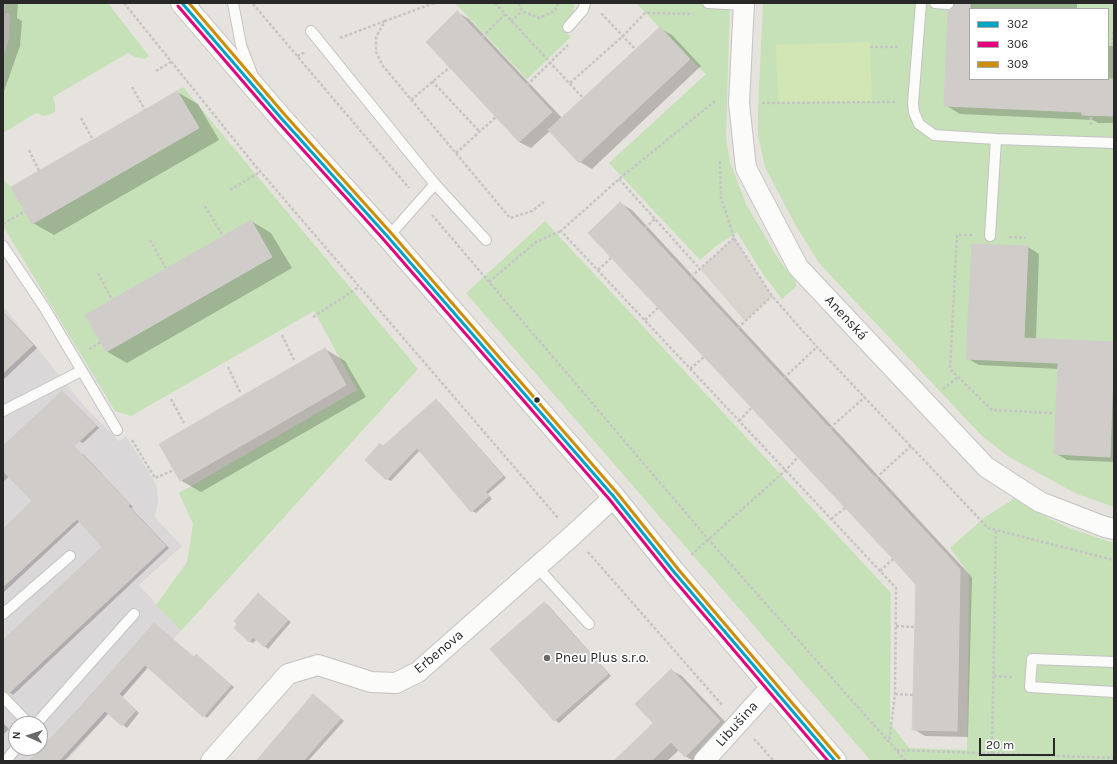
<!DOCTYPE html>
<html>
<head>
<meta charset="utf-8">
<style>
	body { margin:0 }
	#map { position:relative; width:1117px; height:764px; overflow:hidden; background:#e6e3de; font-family:Karla,sans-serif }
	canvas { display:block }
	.frame { position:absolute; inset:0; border:4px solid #282828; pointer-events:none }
	.legend { position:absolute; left:969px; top:8px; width:140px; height:72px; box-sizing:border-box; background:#fff; border:1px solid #a9a9a9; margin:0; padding:5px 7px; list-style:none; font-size:12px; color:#282828 }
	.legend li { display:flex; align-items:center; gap:8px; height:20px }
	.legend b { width:20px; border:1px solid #a9a9a9 }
	.north { position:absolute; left:8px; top:716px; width:40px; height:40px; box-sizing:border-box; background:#fff; border:1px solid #a9a9a9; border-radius:50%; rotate:273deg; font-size:11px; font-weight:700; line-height:16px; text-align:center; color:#282828 }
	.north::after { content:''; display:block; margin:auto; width:14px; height:18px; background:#6a6968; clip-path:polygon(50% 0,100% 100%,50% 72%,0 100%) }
	.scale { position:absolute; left:979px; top:738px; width:76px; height:18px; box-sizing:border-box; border:2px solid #282828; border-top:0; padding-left:5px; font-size:12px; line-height:14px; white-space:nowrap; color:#282828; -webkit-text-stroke:3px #fff; paint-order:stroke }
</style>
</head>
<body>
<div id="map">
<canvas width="1117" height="764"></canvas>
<div class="frame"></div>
<ul class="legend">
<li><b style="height:5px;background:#02a3c6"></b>302</li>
<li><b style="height:5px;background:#e5007d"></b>306</li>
<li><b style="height:5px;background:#ce8d08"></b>309</li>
</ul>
<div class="north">N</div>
<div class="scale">20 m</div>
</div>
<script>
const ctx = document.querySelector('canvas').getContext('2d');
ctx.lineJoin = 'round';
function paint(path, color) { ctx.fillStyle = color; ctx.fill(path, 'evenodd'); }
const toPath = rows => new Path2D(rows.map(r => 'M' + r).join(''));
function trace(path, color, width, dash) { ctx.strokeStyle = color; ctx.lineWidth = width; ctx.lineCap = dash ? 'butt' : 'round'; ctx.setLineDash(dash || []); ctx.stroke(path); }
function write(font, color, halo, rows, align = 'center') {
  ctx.font = font + ' Karla,sans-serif'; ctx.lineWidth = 3.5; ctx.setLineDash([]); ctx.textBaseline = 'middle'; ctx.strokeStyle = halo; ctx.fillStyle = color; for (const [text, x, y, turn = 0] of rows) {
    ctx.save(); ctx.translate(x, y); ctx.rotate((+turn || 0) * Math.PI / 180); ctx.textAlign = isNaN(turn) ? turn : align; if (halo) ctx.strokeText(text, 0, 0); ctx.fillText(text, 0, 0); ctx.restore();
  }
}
paint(toPath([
	[3,306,85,407,119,441,126,436,152,477,157,488,158,501,155,517,182,546,139,585,181,631,67,761,3,761],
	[16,724,40,724,40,748,16,748]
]), '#dad7d9');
paint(toPath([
	[6,3,108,3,149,56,145,59,135,57,128,53,53,97,55,104,55,111,51,114,44,116,36,113,3,133,3,57,9,39,10,13,5,13],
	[455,3,575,3,573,13,569,20,562,28,571,37,527,79],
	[636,3,730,3,726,137,730,162,746,204,779,260,796,282,796,287,782,299,762,273,737,232,716,246,700,260,609,163,706,74,690,59],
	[763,3,1114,3,1114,507,1077,494,1009,457,982,436,819,263,796,226,765,167,758,136,758,108],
	[970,9,1108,9,1108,79,970,79],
	[183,87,418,369,181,631,156,605,187,562,193,524,179,493,357,390,314,311,131,416,115,411,3,226,3,179,11,187,199,127,177,91],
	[545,221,891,593,890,723,909,748,967,750,969,574,950,548,985,517,1015,498,1038,513,1069,528,1114,543,1114,761,871,761,466,293]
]), '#c6e1b8');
paint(toPath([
	[870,42,872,102,778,103,776,45]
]), '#d1e5b5');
paint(toPath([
	[734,238,772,296,745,321,700,269]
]), '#d8d5cf');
paint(toPath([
	[3,3,18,3,17,18,22,21,20,46,3,94],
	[955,3,1077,3,1077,9,970,9,970,79,1108,79,1108,46,1114,46,1114,123,1098,123,1093,120,960,114,945,105],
	[457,12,469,19,562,118,660,28,672,35,701,66,592,169,580,162,550,131,531,148,519,142],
	[177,92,198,104,219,140,54,235,33,223],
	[620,203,632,210,970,575,972,578,968,737,925,736,913,729,917,585],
	[251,221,271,233,292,268,127,363,106,351],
	[1028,247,1039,254,1036,339,1114,343,1114,462,1067,460,1055,453,1059,369,979,365,967,358],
	[3,312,37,348,3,380],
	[325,349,345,361,366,397,201,492,180,480],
	[62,393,66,395,99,428,83,443,79,441,64,425,3,482,3,448],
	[436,401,440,403,506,478,488,494,492,499,476,513,472,511,420,450,391,481,387,479,380,444,384,446],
	[81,453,84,455,133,507,131,508,169,548,13,695,9,692,3,694,3,642,104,547,80,521,3,593,3,530],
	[258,594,291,622,268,649,257,639,253,643,249,641],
	[544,603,548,605,611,676,559,723,555,720,492,649],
	[154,624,194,658,200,658,234,687,207,718,148,667,122,697,139,713,127,728,109,713,64,761,30,761,81,706],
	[671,670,682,676,730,727,697,761,694,761,685,756,679,750,667,761,635,761,655,723],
	[317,698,344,721,308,761,257,761],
	[3,723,9,729,3,735]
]), '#0003');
const building = toPath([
	[954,3,970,3,970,79,1114,79,1114,116,1082,115,1082,112,944,106,948,10,953,8,954,3],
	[457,11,552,112,519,142,426,42,457,11],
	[660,27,690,59,579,163,548,130,660,27],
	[177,91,199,128,32,224,11,187,177,91],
	[620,202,958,567,960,570,957,731,912,730,916,585,893,559,588,233,620,202],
	[251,220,272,257,106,352,85,315,251,220],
	[972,244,1028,246,1024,338,1114,342,1110,457,1054,454,1058,363,966,359,972,244],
	[3,313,33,345,3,373,3,313],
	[325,348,346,385,180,481,159,444,325,348],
	[62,391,96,426,74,446,130,504,128,506,166,546,9,693,3,691,3,640,102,547,77,519,3,587,3,529,32,501,3,471,3,446,62,391],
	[436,399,503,476,485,492,489,496,471,512,417,448,386,480,365,460,380,443,383,446,436,399],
	[258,593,288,620,264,647,253,637,249,642,234,628,237,624,234,621,258,593],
	[544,602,608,674,554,721,490,649,544,602],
	[154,623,194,657,196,654,231,685,203,717,145,665,119,694,136,710,122,726,105,711,59,761,29,761,81,706,154,623],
	[671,669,720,721,685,757,671,742,651,761,614,761,653,723,635,704,671,669],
	[313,694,341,718,303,761,256,761,313,694]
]);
paint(building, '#cfccc9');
trace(building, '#d1ceca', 1);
const service = toPath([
	[233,3,241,45,252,74],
	[708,3,744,5],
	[921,3,913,103,914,112,919,124,934,135,996,139,1114,143],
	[935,3,948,4],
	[568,27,583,10,585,3],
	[311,31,425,172,435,184,388,237],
	[435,184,486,240],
	[990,236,996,139],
	[3,246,44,307,117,430],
	[3,411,81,371],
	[537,567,589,624],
	[3,614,70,556],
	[1114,662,1032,659,1030,687,1114,692],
	[3,697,29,724],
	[36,724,134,614],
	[6,761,16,748]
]);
const minor = toPath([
	[744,3,739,103,746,168,798,267,986,467,1040,502,1105,527,1114,529],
	[211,761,288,674,318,665,371,682,396,683,418,672,573,535,614,497],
	[704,761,771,687]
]);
const secondary = toPath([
	[182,3,281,118,388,237,614,497,674,572,835,761]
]);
trace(service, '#c4c2c3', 12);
trace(minor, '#c4c2c3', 22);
trace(secondary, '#c4c2c3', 24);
trace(toPath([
	[124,3,253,163,558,518],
	[434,3,385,21,376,37,376,52,383,66,510,218,532,211,544,202],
	[495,3,583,98],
	[519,3,522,11,539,18,555,11,558,3],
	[253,4,409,188],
	[602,15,602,14,635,49],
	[511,22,522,11],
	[482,37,505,14],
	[340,38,385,21],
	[1112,45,1113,32],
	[870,47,899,47],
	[297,56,306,52],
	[156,71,171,62],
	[432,81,480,132],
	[570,83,623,36,645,13,693,14],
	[527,85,568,45],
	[132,87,145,110],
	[411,100,450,67],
	[715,101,619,179,561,231,896,588,895,694,889,742],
	[762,103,895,102],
	[81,118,93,140],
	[1091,125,1091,115],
	[29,150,39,171],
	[456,153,496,117],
	[720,161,721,197,734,238,772,296,817,347,988,528,1114,560],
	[619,179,700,269],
	[230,190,260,172],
	[205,206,223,236],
	[432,215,708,539,906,761],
	[3,224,25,211],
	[645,228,655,219],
	[972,235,957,235,950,369,992,410,1054,413],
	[1009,237,1026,238],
	[150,240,166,268],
	[598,270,611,258],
	[98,273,112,300],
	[691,277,734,238],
	[489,282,536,242,561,231],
	[313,317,359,287],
	[645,320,658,308],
	[738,328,772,296],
	[282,335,294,360],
	[89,349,101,342],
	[228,367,240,392],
	[690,369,704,357],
	[784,378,817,347],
	[943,389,958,377],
	[171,399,184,423],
	[739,421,751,408],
	[830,428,865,397],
	[132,440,155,478,174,470],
	[876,478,911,446],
	[831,519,845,508],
	[588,552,723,706],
	[691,555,786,470,798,457],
	[880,571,893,559],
	[896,626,915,627],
	[994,676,1013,677],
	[895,694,913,695],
	[754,739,774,761],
	[897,750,1114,758],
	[992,754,996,530]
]), '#c6c5c5', 2.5, [3, 2]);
trace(service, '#fbfbfa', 10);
trace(minor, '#fbfbfa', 20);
trace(secondary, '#fbfbfa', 22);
trace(toPath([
	[182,3,281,118,388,237,614,497,674,572,835,761]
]), '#02a3c6', 3);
trace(toPath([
	[178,6,277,121,384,240,610,500,670,575,828,761]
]), '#e5007d', 3);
trace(toPath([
	[189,3,285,115,392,234,618,494,678,569,839,758]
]), '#ce8d08', 3);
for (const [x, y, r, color] of [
	[537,400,3.5,"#282828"],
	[547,658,4,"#6a6968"]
]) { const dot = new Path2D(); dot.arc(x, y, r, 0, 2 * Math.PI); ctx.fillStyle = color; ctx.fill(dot); trace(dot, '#fff', 1.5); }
write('14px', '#282828', '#fff', [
	["Anenská",846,318,47],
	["Erbenova",439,652,-40],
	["Libušina",737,724,-48]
]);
write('14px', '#282828', '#fff', [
	["Pneu Plus s.r.o.",555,658]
], 'left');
</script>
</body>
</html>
